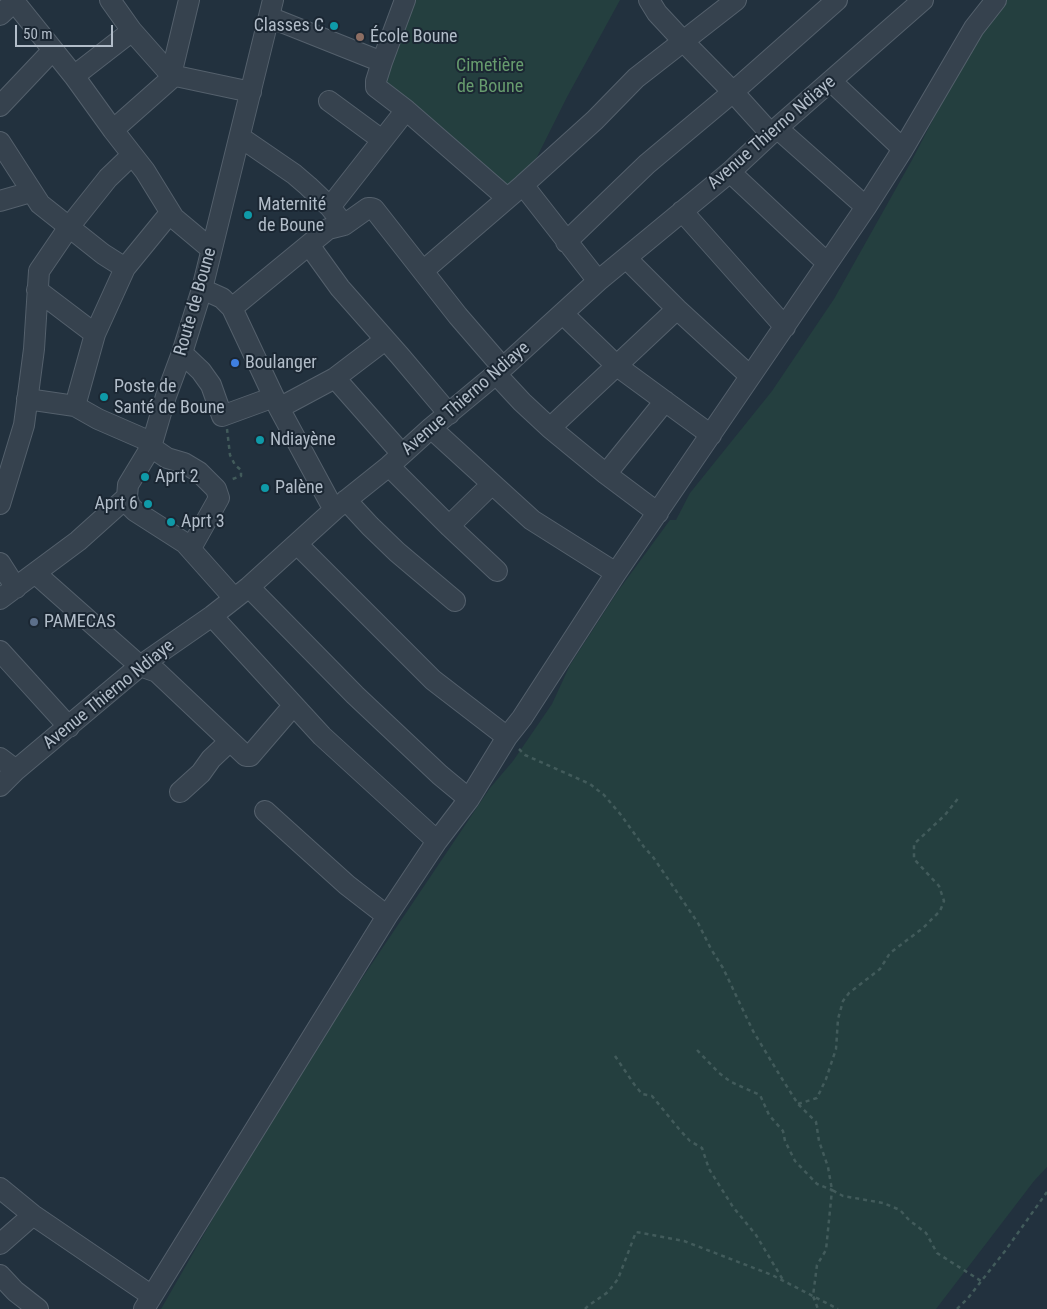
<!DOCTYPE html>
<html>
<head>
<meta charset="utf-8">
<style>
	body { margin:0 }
	#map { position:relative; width:1047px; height:1309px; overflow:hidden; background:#22313e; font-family:"Roboto Condensed",sans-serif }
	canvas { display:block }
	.scale { position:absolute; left:15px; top:25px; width:98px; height:22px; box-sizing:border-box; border:2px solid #b2bdc9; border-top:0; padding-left:6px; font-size:15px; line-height:18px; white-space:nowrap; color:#b2bdc9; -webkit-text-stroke:4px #1b2733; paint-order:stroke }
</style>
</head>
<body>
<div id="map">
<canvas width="1047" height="1309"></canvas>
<div class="scale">50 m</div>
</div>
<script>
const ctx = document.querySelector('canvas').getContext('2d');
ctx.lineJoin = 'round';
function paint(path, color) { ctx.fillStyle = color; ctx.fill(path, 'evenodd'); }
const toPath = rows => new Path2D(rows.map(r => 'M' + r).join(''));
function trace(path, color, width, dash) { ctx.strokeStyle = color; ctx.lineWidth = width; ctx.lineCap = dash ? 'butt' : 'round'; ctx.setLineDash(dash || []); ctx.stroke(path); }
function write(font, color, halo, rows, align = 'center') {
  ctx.font = font + ' "Roboto Condensed",sans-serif'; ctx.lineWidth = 4; ctx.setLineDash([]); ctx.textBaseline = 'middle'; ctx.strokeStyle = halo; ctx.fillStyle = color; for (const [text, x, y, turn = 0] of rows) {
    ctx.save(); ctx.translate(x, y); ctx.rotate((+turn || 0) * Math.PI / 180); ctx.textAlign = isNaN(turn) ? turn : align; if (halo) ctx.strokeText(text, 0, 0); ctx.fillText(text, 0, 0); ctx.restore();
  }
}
paint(toPath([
	[409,0,620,0,567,97,529,173,505,191,381,83],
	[1004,0,1047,0,1047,1167,1034,1181,936,1309,161,1309,269,1121,336,1017,490,788,513,761,552,704,570,665,618,591,670,520,676,520,690,493,772,391,834,299,912,160,976,37]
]), '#243f3f');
const minor = toPath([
	[13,0,74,76,113,130,145,171,174,218,211,249],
	[110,0,132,31,171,75,251,92],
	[405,0,382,62,376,81,376,87,406,110,507,198],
	[649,0,657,13,683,41,733,92,771,134],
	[0,15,14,2],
	[269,17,382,62],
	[171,75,189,0],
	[74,76,132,31],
	[832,82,903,149],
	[329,101,382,140],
	[0,106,53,50],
	[777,128,866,207],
	[113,130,174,76],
	[240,137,294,174,308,186,330,207,344,225],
	[0,142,40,204,103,254,125,268],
	[730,172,827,263],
	[523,185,598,281],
	[0,201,31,192],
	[330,207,406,110],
	[682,211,785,327],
	[566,242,647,164,733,92,837,0],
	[309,245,340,288,400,356,449,414],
	[626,258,677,309,750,376],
	[423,271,523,185,595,120,636,78,736,0],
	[202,289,222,298,232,308,279,408,334,510],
	[37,290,95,334],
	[232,308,328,229,344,225,368,208,371,208,374,209,458,316,503,368],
	[563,314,617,366,711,435],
	[182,353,201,371,211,385,222,416,274,397],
	[496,374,522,402,550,428,606,474,658,513],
	[335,378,402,454],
	[27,399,75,406,98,419,144,439,151,447,167,458,184,463,199,472,216,489,219,498,191,548],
	[75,406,95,334,125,268,170,213],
	[279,408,335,378,385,340],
	[431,428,532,520,616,573],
	[550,428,677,309],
	[389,466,449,526,497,571],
	[606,474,665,401],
	[127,497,130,506,135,511,185,543,234,598],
	[346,500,370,526,397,552,455,601],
	[0,504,24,425,34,349,39,271,69,227,108,178,132,155],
	[449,526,492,484],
	[297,544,433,680,507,737],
	[0,563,16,588],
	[35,573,140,666,157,672,246,756,250,756,293,706],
	[249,587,355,695,440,775,469,799],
	[0,599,78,541,127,497,128,485,151,447,166,396,182,353,202,289,273,0],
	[212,616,322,736,437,841],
	[0,651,69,727],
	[0,758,16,770],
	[0,786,16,770,140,666,212,616,249,587,334,510,389,466,431,428,496,374,598,281,730,172,777,128,923,0],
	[180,792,201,773,211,759,230,741],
	[265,811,347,885,387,916],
	[0,1188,33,1215,152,1296],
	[0,1244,33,1215],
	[0,1275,15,1291,38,1309],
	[144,1309,387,916,437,841,469,799,507,737,522,718,616,573,866,207,903,149,974,28,996,0]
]);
trace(minor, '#54606c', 22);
trace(toPath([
	[227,429,230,455,235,465,241,470,241,476,230,480],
	[519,749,525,755,590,784,604,795,621,815,644,847,653,857,698,923,711,949,723,968,753,1031,779,1074,798,1104,816,1122,819,1141,828,1167,832,1190,843,1196,883,1203,900,1210,909,1220,926,1233,937,1253,981,1281],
	[697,1050,719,1073,731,1082,760,1095,769,1115,783,1131,785,1141,795,1161,817,1184,832,1190,826,1250,817,1265,813,1296,818,1309],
	[615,1056,634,1084,642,1094,652,1096,679,1129,690,1141,702,1148,709,1169,733,1207,756,1235,783,1280],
	[798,1104,817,1098,826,1079,836,1049,838,1019,843,1001,849,993,880,969,890,953,923,928,940,911,944,901,939,886,914,859,914,844,945,815,960,796],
	[585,1309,588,1306,608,1292,618,1279,636,1232,684,1241,772,1275,838,1309],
	[957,1309,968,1298,1005,1251,1047,1192]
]), '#425b5b', 2.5, [4, 4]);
trace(minor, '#36424e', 20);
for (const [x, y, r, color] of [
	[334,26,5,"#0f9aa8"],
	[360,37,5,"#8d6e63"],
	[248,215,5,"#0f9aa8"],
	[235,363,5,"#3f7fe0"],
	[104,397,5,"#0f9aa8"],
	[260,440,5,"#0f9aa8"],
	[145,477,5,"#0f9aa8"],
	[265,488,5,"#0f9aa8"],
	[148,504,5,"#0f9aa8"],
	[171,522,5,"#0f9aa8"],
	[34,622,5,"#5c6f8a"]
]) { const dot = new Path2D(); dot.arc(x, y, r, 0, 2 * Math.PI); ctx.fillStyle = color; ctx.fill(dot); trace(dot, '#1b2733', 2); }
write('18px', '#b2bdc9', '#1b2733', [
	["Classes C",324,26,"right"],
	["École Boune",370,37],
	["Maternité",258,205],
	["de Boune",258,226],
	["Boulanger",245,363],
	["Poste de",114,387],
	["Santé de Boune",114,408],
	["Ndiayène",270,440],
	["Aprt 2",155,477],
	["Palène",275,488],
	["Aprt 6",138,504,"right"],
	["Aprt 3",181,522],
	["PAMECAS",44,622]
], 'left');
write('18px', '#679c6e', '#1b2733', [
	["Cimetière",490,66],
	["de Boune",490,87]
]);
write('18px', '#b2bdc9', '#1b2733', [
	["Avenue Thierno Ndiaye",772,133,-41],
	["Route de Boune",196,302,-74],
	["Avenue Thierno Ndiaye",466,399,-41],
	["Avenue Thierno Ndiaye",109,695,-39]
]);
</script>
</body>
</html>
